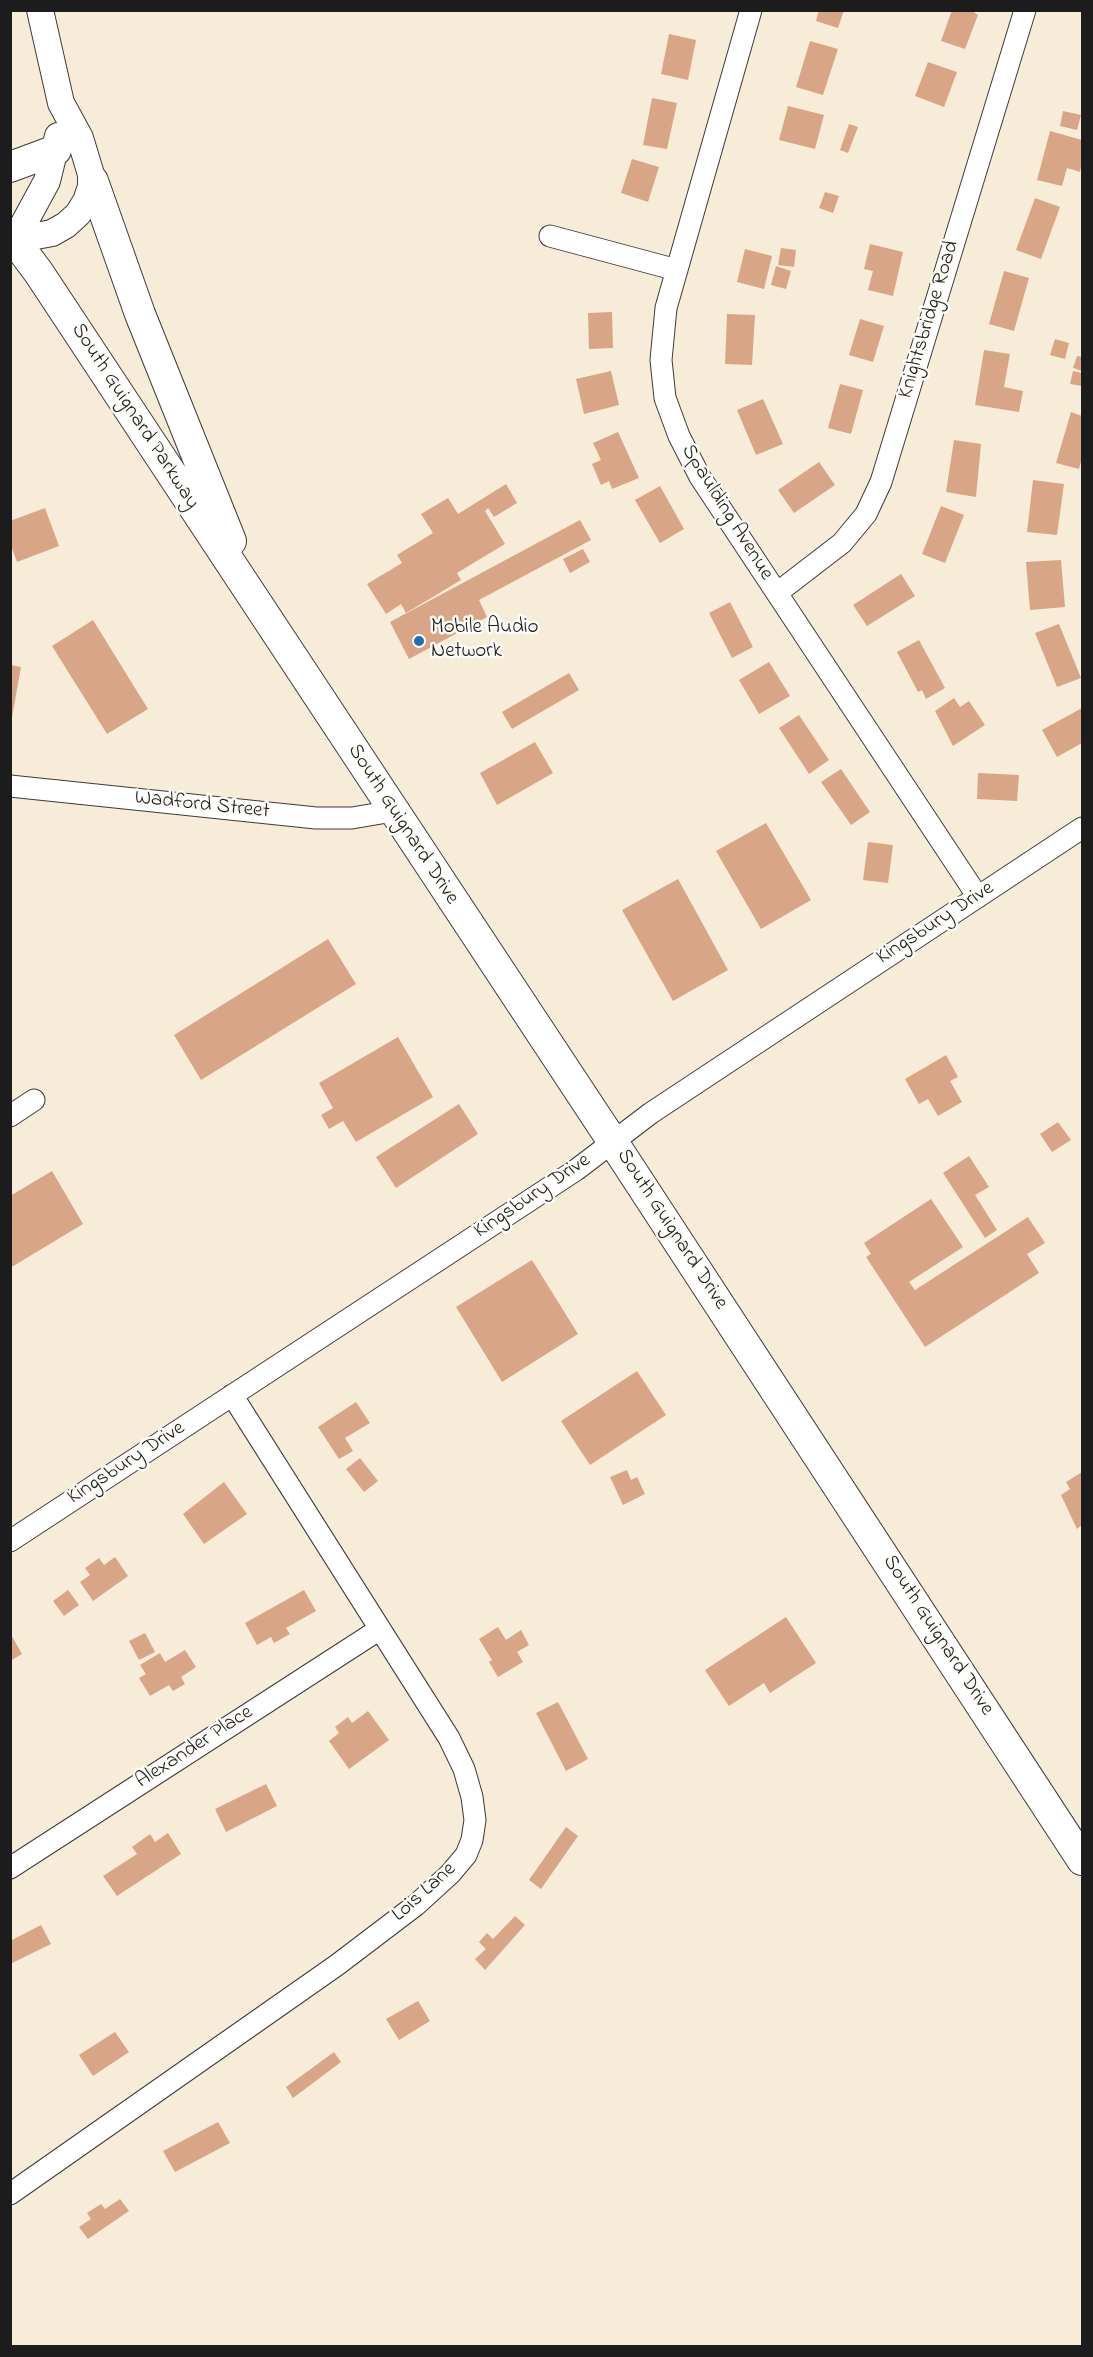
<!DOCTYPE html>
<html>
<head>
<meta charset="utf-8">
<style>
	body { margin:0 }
	#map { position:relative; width:1093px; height:2357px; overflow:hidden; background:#f7ecd8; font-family:"Indie Flower",sans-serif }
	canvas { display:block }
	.frame { position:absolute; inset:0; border:12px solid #1c1c1c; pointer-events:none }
</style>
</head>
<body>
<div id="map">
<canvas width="1093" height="2357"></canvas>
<div class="frame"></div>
</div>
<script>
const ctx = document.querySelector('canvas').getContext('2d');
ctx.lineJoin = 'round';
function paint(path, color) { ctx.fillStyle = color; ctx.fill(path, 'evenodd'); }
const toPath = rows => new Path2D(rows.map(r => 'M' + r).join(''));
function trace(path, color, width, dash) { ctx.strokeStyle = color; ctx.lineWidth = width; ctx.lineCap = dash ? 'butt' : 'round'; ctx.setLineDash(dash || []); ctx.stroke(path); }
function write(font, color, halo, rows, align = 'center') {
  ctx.font = font + ' "Indie Flower",sans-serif'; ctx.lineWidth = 5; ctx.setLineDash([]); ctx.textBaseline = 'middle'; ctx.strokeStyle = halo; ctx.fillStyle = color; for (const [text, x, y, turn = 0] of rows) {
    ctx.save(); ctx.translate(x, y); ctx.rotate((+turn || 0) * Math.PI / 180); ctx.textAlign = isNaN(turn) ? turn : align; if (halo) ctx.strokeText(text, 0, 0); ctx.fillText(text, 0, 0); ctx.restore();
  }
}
paint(toPath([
	[819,10,844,10,838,28,816,21],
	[952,10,971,10,978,15,965,49,941,41],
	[669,34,696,40,688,80,661,74],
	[810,41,838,49,823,95,796,87],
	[928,62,957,72,944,107,915,96],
	[652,98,677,103,667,149,643,145],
	[788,106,824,115,815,149,779,140],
	[1063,111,1081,115,1077,130,1060,126],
	[849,124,858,127,848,153,840,150],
	[1050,131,1082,140,1082,161,1080,172,1067,168,1062,186,1037,180],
	[632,159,659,167,648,202,621,193],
	[825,192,839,196,833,213,819,208],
	[1035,198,1060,207,1041,259,1016,250],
	[870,244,903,252,893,296,868,290,873,271,864,269],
	[781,248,796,250,794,267,778,265],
	[745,249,772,256,764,289,737,282],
	[776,266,791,271,786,289,771,285],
	[1004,271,1029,278,1014,331,989,324],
	[612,312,613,348,589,349,588,313],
	[727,314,755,315,752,365,725,364],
	[860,319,884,326,873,362,849,355],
	[1055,339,1069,343,1065,359,1050,355],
	[984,350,1010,354,1004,387,1023,391,1019,412,975,405],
	[1077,356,1082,357,1082,371,1073,368],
	[611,371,619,405,584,414,576,379],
	[1073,371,1082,373,1082,386,1070,384],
	[840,384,863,390,851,434,828,428],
	[763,399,783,444,756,455,737,410],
	[1071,412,1082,416,1082,458,1079,469,1056,463],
	[618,432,639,478,612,489,609,481,601,485,592,464,601,460,593,443],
	[954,440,981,444,976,497,946,492],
	[819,462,835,485,794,513,778,490],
	[1033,480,1064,484,1057,535,1027,532],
	[506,484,517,503,494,517,488,508,485,511,505,544,457,573,461,580,406,613,401,604,386,614,367,584,402,563,397,555,433,533,421,514,448,498,458,514],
	[660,486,684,529,660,543,635,500],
	[941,506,964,515,945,563,922,554],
	[45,508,59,546,17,562,10,543,10,521],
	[580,520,591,540,479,600,487,617,409,659,390,622],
	[583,549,590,562,570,573,563,559],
	[1061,560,1065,607,1030,610,1026,562],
	[901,574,915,596,867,626,853,605],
	[730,602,753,647,732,658,709,613],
	[93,620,148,709,107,734,52,646],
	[1059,624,1081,678,1057,687,1035,633],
	[919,640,945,688,926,699,922,690,918,692,897,652],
	[769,662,790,696,759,714,739,680],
	[10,665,21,667,12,717,10,717],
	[569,673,579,690,512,729,502,712],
	[954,698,960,707,969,701,985,725,953,746,935,711],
	[1082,708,1082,743,1057,757,1042,730],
	[799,715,829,760,809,774,779,728],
	[535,742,553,773,497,805,480,773],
	[841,769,870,812,851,825,821,782],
	[978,773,1019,775,1017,801,977,799],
	[766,823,811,900,761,929,716,851],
	[868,842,893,845,888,883,863,880],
	[678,879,728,970,673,1001,622,910],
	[328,939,356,984,201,1080,174,1035],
	[398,1037,433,1097,356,1142,343,1121,329,1129,321,1115,333,1108,319,1083],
	[946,1055,958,1077,950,1081,962,1102,938,1116,928,1099,919,1104,905,1079],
	[459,1104,478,1134,396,1188,376,1157],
	[1058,1122,1071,1140,1052,1152,1040,1134],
	[969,1156,989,1187,975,1195,997,1230,985,1238,943,1173],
	[52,1171,83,1224,10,1268,10,1196],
	[931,1199,963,1247,909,1282,915,1290,1028,1217,1045,1243,1027,1254,1039,1273,925,1347,866,1257,871,1254,864,1243],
	[532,1260,578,1334,502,1382,456,1307],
	[637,1371,666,1415,590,1465,561,1421],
	[356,1402,370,1423,345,1438,353,1451,339,1459,318,1427],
	[360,1458,378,1481,364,1492,346,1469],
	[627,1470,631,1480,637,1477,645,1494,623,1505,610,1477],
	[1082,1472,1082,1525,1077,1529,1061,1495,1070,1489,1066,1482],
	[224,1482,247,1514,204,1544,183,1514],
	[115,1557,128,1576,93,1601,80,1582,90,1575,85,1568,99,1558,104,1565],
	[68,1590,79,1605,64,1616,53,1601],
	[304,1590,316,1611,286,1628,290,1634,274,1643,271,1637,257,1645,245,1623],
	[786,1617,816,1663,770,1693,764,1683,729,1706,705,1670],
	[498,1627,506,1640,521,1630,529,1645,517,1652,523,1662,498,1677,489,1662,492,1660,479,1639],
	[10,1633,22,1654,10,1661],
	[145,1633,155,1652,139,1660,129,1641],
	[185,1650,196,1667,181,1677,185,1684,173,1691,169,1685,150,1696,139,1678,146,1674,140,1665,160,1653,165,1662],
	[558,1702,588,1759,566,1771,536,1713],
	[368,1711,389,1740,349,1769,329,1741,339,1733,335,1727,348,1717,352,1723],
	[266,1784,277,1806,226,1832,215,1809],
	[566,1827,578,1836,541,1889,529,1880],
	[168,1833,181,1854,117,1896,103,1876,137,1854,132,1847,150,1834,155,1842],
	[515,1916,525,1925,485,1970,475,1959,486,1949,479,1942,487,1933,493,1939],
	[41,1925,51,1944,10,1964,10,1941],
	[418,2001,430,2021,399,2040,386,2019],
	[115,2032,129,2052,93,2076,79,2055],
	[334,2052,341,2062,293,2098,286,2087],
	[218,2122,230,2143,175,2172,163,2151],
	[120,2199,129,2211,88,2239,79,2227,91,2219,87,2213,101,2204,105,2209]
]), '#d8a687');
const minor = toPath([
	[751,10,666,308,661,360,665,398,679,436,700,477,978,897],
	[550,236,677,270],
	[777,593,842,543,866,514,881,482,1025,10],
	[10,786,316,818,352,818,393,811],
	[10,1116,34,1100],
	[10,1541,576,1170,651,1113,1082,828],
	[10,1868,380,1629],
	[10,2194,337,1965,416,1905,450,1874,466,1855,472,1840,475,1820,472,1797,464,1769,449,1738,232,1395]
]);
const major = toPath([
	[15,240,52,233,66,225,78,214,86,201,93,181,80,138,61,103,40,10],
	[15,240,47,181,58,136]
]);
const highway = toPath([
	[10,167,56,150],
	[93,181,140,314,231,541],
	[10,234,39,273,613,1142,1082,1860]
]);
trace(minor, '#3d3b38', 23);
trace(major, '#3d3b38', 28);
trace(highway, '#3d3b38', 32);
trace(minor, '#fff', 21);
trace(major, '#fff', 26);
trace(highway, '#fff', 30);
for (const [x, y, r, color] of [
	[419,641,6,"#1f6fb2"]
]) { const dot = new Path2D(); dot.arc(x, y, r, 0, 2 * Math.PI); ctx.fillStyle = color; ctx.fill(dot); trace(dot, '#fdfcf7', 2); }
write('21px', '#1c1c1c', '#fdfcf7', [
	["Knightsbridge Road",930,320,-73],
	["South Guignard Parkway",134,417,57],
	["Spaulding Avenue",726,513,58],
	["Wadford Street",202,806,6],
	["South Guignard Drive",402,825,57],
	["Kingsbury Drive",936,924,-33],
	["Kingsbury Drive",533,1197,-34],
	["South Guignard Drive",671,1230,57],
	["Kingsbury Drive",127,1464,-33],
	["South Guignard Drive",937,1636,57],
	["Alexander Place",195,1748,-33],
	["Lois Lane",425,1893,-42]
]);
write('21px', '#1c1c1c', '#fdfcf7', [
	["Mobile Audio",431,629],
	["Network",431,653]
], 'left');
</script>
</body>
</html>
